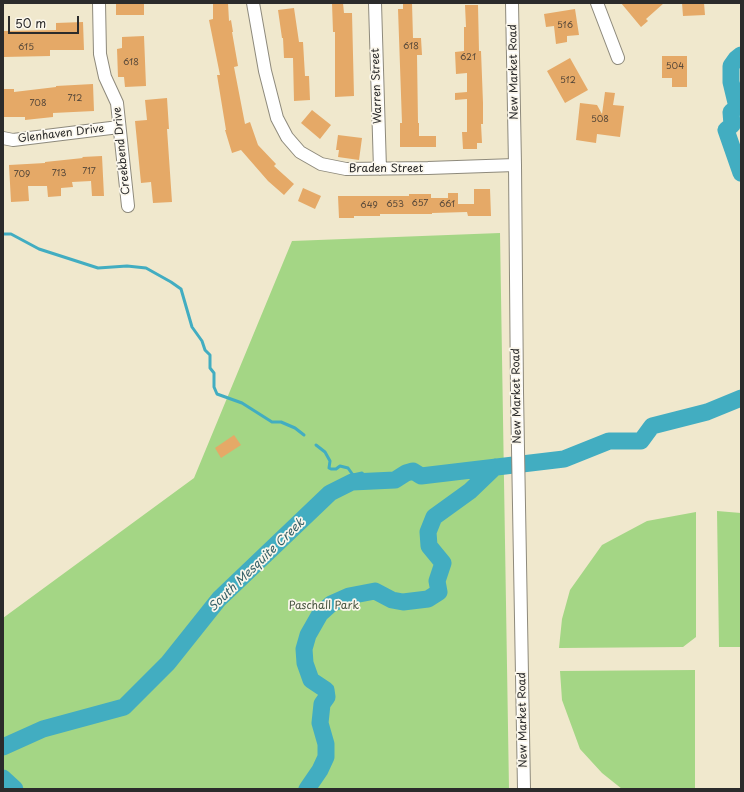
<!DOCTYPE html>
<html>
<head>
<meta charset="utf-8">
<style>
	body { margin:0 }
	#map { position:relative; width:744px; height:792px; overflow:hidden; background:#f0e8cd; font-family:"Playpen Sans",sans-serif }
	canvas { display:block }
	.frame { position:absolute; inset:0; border:4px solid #2b2b2b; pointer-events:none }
	.scale { position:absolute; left:8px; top:16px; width:71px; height:18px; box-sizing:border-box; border:2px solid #2b2b2b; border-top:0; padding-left:5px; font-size:12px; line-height:14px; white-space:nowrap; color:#2b2b2b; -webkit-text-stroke:3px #fbf7ec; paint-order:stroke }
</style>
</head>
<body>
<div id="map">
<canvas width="744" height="792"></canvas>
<div class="frame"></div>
<div class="scale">50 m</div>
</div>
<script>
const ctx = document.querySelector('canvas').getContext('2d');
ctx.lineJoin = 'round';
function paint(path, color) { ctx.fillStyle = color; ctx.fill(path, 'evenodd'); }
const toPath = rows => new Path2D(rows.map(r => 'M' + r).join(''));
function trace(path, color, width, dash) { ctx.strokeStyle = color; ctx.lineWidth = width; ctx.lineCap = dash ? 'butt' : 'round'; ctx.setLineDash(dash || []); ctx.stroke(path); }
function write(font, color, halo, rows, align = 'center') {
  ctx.font = font + ' "Playpen Sans",sans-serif'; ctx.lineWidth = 3.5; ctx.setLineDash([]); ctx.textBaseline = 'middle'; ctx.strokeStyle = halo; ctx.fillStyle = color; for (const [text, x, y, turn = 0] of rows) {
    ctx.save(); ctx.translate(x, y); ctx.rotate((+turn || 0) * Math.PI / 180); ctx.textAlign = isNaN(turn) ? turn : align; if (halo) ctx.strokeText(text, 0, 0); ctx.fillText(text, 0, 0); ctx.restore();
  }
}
paint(toPath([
	[500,233,509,789,3,789,3,618,194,478,292,241],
	[717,511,741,513,741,647,719,647],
	[696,512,696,637,683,647,559,648,562,619,570,590,602,545,647,521],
	[695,670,695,789,622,789,602,773,580,749,562,700,560,671]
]), '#a4d685');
trace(toPath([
	[3,234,11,234,39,249,98,268,127,266,146,268,171,282,181,289,192,327,202,341,205,350,210,355,210,368,214,373,214,387,217,394,242,403,272,422,281,422,295,428,304,435],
	[316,445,325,452,330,461,329,468,331,469,336,469,340,466,348,468,353,475,362,473,369,481]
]), '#42adc1', 3);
trace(toPath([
	[741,55,736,59,731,66,731,82,737,107,731,112,732,125,726,130,741,173],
	[3,747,43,729,124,707,168,663,219,599,330,493,352,482,395,480,406,473,413,471,421,476,564,459,609,441,641,441,652,426,707,412,741,398],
	[3,778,15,789],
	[307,789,320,770,326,757,326,744,320,723,322,704,327,697,326,690,311,680,305,663,304,649,308,635,320,614,331,604,349,596,375,591,392,600,403,602,428,599,439,592,437,581,443,563,429,546,428,532,434,517,470,491,495,467]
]), '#42adc1', 17);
paint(toPath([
	[116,3,144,3,144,15,116,15],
	[213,3,228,3,229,21,231,20,233,32,232,32,238,66,234,67,245,124,250,122,258,145,276,164,274,166,294,184,284,195,268,181,241,150,232,153,225,130,226,130,217,75,220,75,209,20,213,19],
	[332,3,343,3,344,13,352,13,354,96,335,97,335,32,333,32],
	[403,3,412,3,413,38,421,38,422,55,417,55,418,123,419,123,419,136,436,136,436,147,400,147,400,123,402,123,398,9,403,9],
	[621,3,664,3,646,19,648,21,641,27],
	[682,3,704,3,705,15,683,16],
	[465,5,478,5,479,51,481,51,483,103,483,124,481,124,482,143,477,143,477,149,463,149,462,132,467,132,467,99,455,100,455,93,467,92,467,73,456,74,455,52,464,51,464,27,466,27],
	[294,8,299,42,303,42,305,76,309,76,310,100,294,101,293,58,284,58,283,38,282,38,278,10],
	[575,9,579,35,567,36,567,42,556,44,554,26,546,27,544,14],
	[83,22,84,50,50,50,50,56,3,57,3,31,56,30,56,23],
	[144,36,146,86,125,87,124,77,118,77,117,49,122,48,122,37],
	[662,56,687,56,687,87,672,87,672,78,662,78],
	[570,58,588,90,565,103,547,71],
	[93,84,94,111,53,113,53,117,25,120,25,117,3,117,3,89,14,89,14,92,56,87,56,86],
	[605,92,615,93,613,105,624,106,620,137,597,134,596,143,576,140,580,103,597,105,602,114],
	[167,98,169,129,167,129,172,202,153,203,151,182,141,183,135,121,147,120,145,100],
	[312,110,331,125,320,139,301,123],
	[338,135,362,138,359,160,338,157,339,150,336,150],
	[102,156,104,196,92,196,91,181,72,182,73,187,61,188,61,196,48,197,47,186,28,186,29,201,11,202,9,165,45,163,45,162,83,158,82,157],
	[303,188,321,196,315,209,298,201],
	[474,189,490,189,491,216,468,216,467,212,432,213,432,214,380,214,380,216,354,216,354,218,339,218,338,196,409,196,409,194,431,194,431,198,448,198,448,193,458,193,458,204,474,204],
	[234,435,241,445,221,458,215,448]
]), '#e5a967');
const minor = toPath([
	[99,3,100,54,105,77,117,103,128,206],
	[253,3,265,71,277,118,287,137,300,152,321,164,346,169,428,168,515,165],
	[375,3,380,169],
	[512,3,515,165,517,392,524,789],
	[597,3,618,58],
	[3,138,13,140,119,127]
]);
trace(minor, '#8e8a7c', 14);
trace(minor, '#fff', 12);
write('9px', '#5a4a3a', null, [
	["516",565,26],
	["618",411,47],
	["615",26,48],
	["621",468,58],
	["618",131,63],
	["504",675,67],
	["512",568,81],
	["712",75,99],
	["708",38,104],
	["508",600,120],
	["717",89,172],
	["713",59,174],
	["709",22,175],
	["657",420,204],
	["653",395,205],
	["661",447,205],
	["649",369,206]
]);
write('11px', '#2b2b2b', '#fbf7ec', [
	["New Market Road",514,72,-91],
	["Warren Street",377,86,-92],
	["Glenhaven Drive",61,134,-7],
	["Creekbend Drive",122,151,-96],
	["Braden Street",386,169],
	["New Market Road",517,396,-91],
	["New Market Road",523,720,-91]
]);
write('11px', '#495642', '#fbf7ec', [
	["Paschall Park",324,606]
]);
write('italic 12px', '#345f67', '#fbf7ec', [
	["South Mesquite Creek",257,565,-44]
]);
</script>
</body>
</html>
